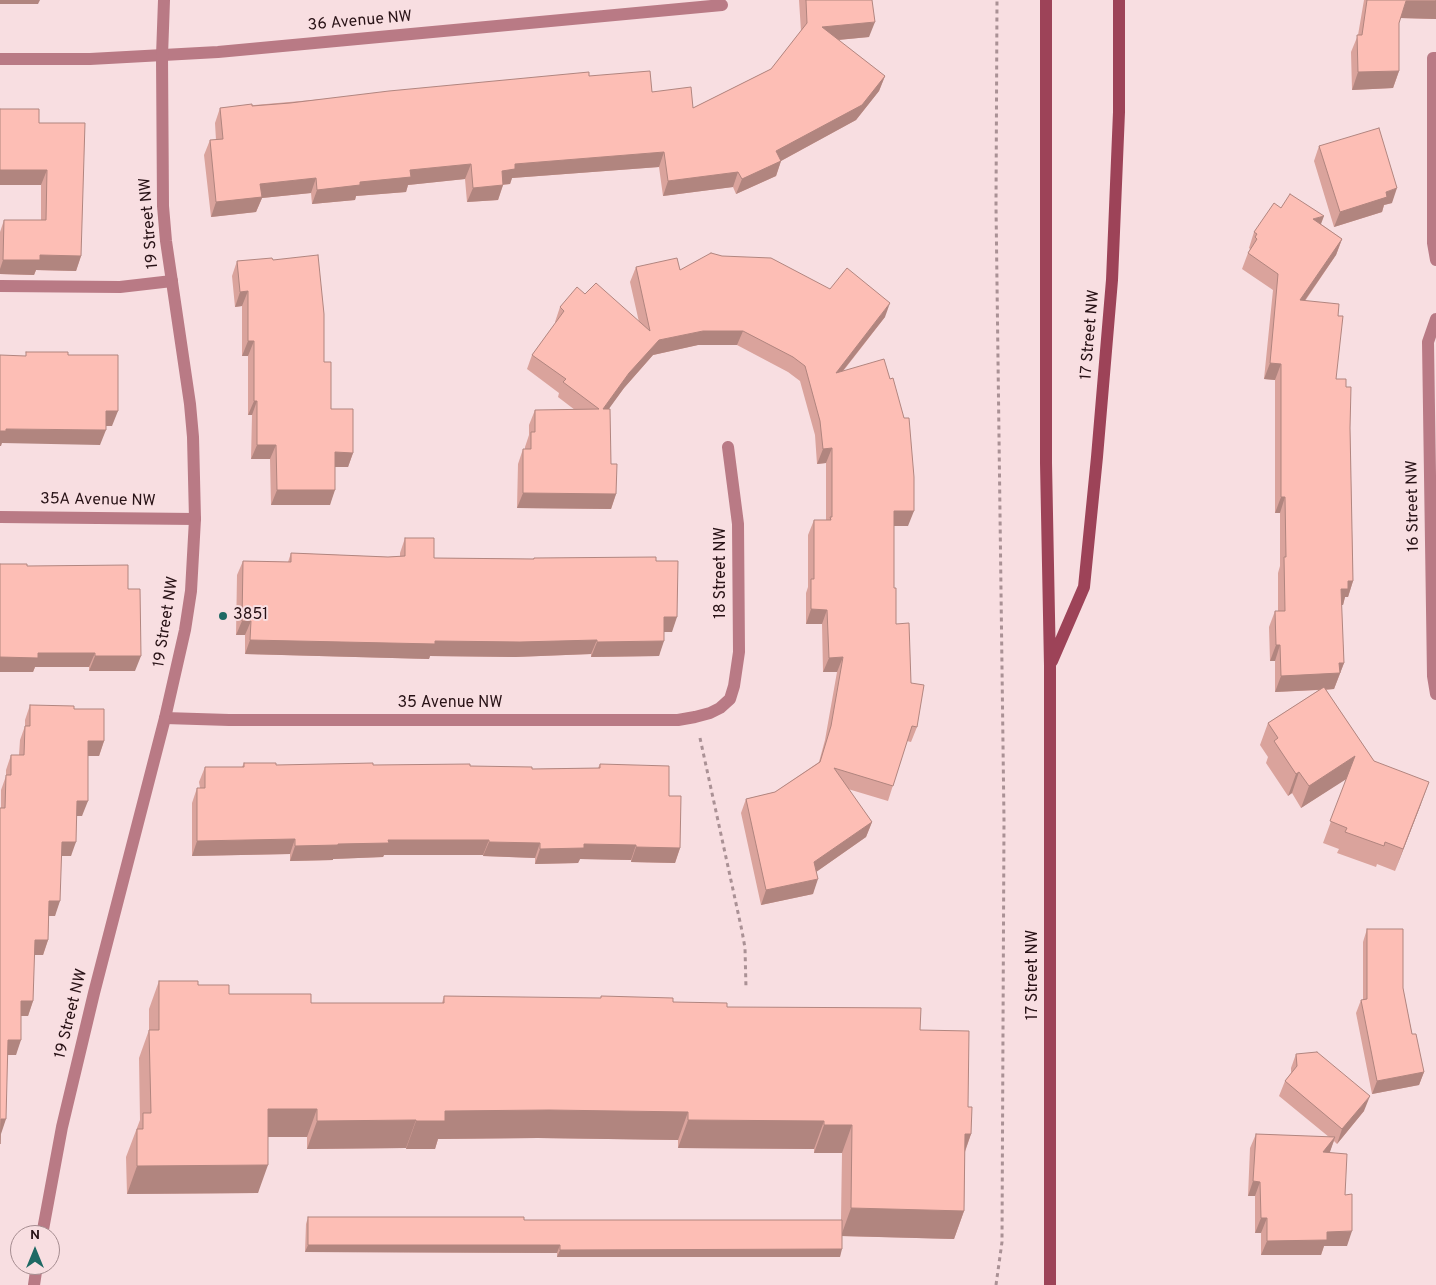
<!DOCTYPE html>
<html>
<head>
<meta charset="utf-8">
<style>
	body { margin:0 }
	#map { position:relative; width:1436px; height:1285px; overflow:hidden; background:#f8dee1; font-family:Overpass,sans-serif }
	canvas { display:block }
	.north { position:absolute; left:10px; top:1225px; width:50px; height:50px; box-sizing:border-box; background:#f8dee1; border:1px solid #a58c90; border-radius:50%; rotate:0deg; font-size:14px; font-weight:700; line-height:20px; text-align:center; color:#281216 }
	.north::after { content:''; display:block; margin:auto; width:18px; height:22px; background:#1e6964; clip-path:polygon(50% 0,100% 100%,50% 72%,0 100%) }
</style>
</head>
<body>
<div id="map">
<canvas width="1436" height="1285"></canvas>
<div class="north">N</div>
</div>
<script>
const ctx = document.querySelector('canvas').getContext('2d');
ctx.lineJoin = 'round';
const toPath = rows => new Path2D(rows.map(r => 'M' + r).join(''));
function trace(path, color, width, dash) { ctx.strokeStyle = color; ctx.lineWidth = width; ctx.lineCap = dash ? 'butt' : 'round'; ctx.setLineDash(dash || []); ctx.stroke(path); }
function paint(path, color) { ctx.fillStyle = color; ctx.fill(path, 'evenodd'); }
function write(font, color, halo, rows, align = 'center') {
  ctx.font = font + ' Overpass,sans-serif'; ctx.lineWidth = 4; ctx.setLineDash([]); ctx.textBaseline = 'middle'; ctx.strokeStyle = halo; ctx.fillStyle = color; for (const [text, x, y, turn = 0] of rows) {
    ctx.save(); ctx.translate(x, y); ctx.rotate((+turn || 0) * Math.PI / 180); ctx.textAlign = isNaN(turn) ? turn : align; if (halo) ctx.strokeText(text, 0, 0); ctx.fillText(text, 0, 0); ctx.restore();
  }
}
trace(toPath([
	[700,738,742,931,745,948,746,988],
	[996,1285,1002,1242,1004,821,996,206,997,0]
]), '#aa9195', 3, [4, 4]);
trace(toPath([
	[1436,58,1433,58,1433,243,1436,260],
	[0,286,120,287,172,281]
]), '#b97a85', 12);
trace(toPath([
	[0,59,90,59,218,52,722,5],
	[1436,319,1428,342,1433,676,1436,694],
	[0,517,195,519],
	[165,718,229,720,678,720,695,717,710,713,720,708,730,699,734,686,739,652,738,524,728,447]
]), '#b97a85', 12);
trace(toPath([
	[42,1235,62,1127,94,993,165,718,185,630,191,591,195,519,193,437,190,404,166,241,163,206,162,56,164,0],
	[34,1285,37,1265]
]), '#b97a85', 12);
trace(toPath([
	[1046,0,1046,463,1050,666,1050,1285],
	[1052,661,1084,587,1097,457,1112,280,1119,112,1119,0]
]), '#9d4358', 12);
paint(toPath([
	[799,0,872,0,869,37,838,40,885,76,879,91,856,120,781,161,776,176,736,194,733,187,663,196,659,167,512,178,510,184,503,185,498,200,467,202,465,179,408,185,406,192,356,196,355,200,312,204,311,193,262,198,256,212,211,217,204,155,210,140,216,140,215,123,220,108,589,76,652,92,693,108,771,69,801,31],
	[1364,0,1436,0,1436,19,1400,18,1399,23,1399,71,1393,88,1352,90,1351,52,1358,35],
	[39,123,81,256,76,271,36,270,34,275,0,274,0,232,4,220,41,220,41,185,0,185],
	[1319,146,1392,203,1384,205,1382,212,1334,227,1314,161],
	[1281,208,1321,224,1342,239,1336,255,1305,301,1338,316,1336,379,1346,387,1350,428,1353,581,1348,597,1345,597,1343,605,1341,605,1344,663,1334,689,1326,690,1374,761,1421,804,1395,871,1377,864,1376,867,1337,853,1339,849,1323,843,1347,778,1301,808,1292,793,1288,796,1266,763,1268,757,1260,745,1268,723,1319,690,1275,692,1275,661,1270,661,1269,627,1275,611,1278,611,1278,573,1280,566,1280,513,1275,513,1275,380,1264,379,1273,290,1242,269,1248,253,1250,249,1249,248,1254,232],
	[273,260,324,362,331,409,353,453,348,467,335,467,330,505,271,505,270,459,251,459,252,415,248,415,248,356,242,356,242,306,235,307,232,276,237,261],
	[636,267,680,270,885,317,844,370,908,526,894,526,894,588,896,624,911,683,917,727,911,742,907,741,888,801,848,789,872,822,866,837,816,872,813,894,761,905,741,813,746,799,775,792,819,762,825,740,837,672,823,672,822,624,806,624,806,593,808,587,808,535,814,520,826,520,826,463,817,464,815,435,800,381,788,372,737,345,698,345,653,355,624,388,608,409,611,464,616,494,611,509,517,508,518,464,523,449,525,449,525,447,529,435,529,425,535,410,575,410,558,397,559,393,527,369,532,355,556,323,555,322,560,307,585,294,639,322,630,282],
	[405,538,434,558,533,559,534,558,656,561,672,632,664,632,659,656,591,657,591,654,515,657,430,656,429,659,245,654,245,635,236,635,237,575,243,561,288,562,291,553,388,557,400,556,400,553],
	[27,566,128,589,135,671,89,671,89,667,35,667,33,672],
	[30,705,74,709,104,741,99,756,88,756,82,816,76,816,71,856,61,856,55,916,49,916,48,940,43,955,34,955,33,1001,28,1016,21,1016,16,1055,7,1055,0,1134,1,790,6,776,6,770,11,755,19,755,20,740,25,726,25,720],
	[244,763,276,765,470,766,532,769,598,768,600,764,669,796,680,848,675,863,631,862,631,860,580,859,578,863,535,864,535,858,483,856,483,855,384,855,383,857,333,859,333,860,290,861,290,854,192,856,192,803,197,788,200,788,199,782,205,767,242,767],
	[1367,929,1403,988,1412,1034,1424,1072,1419,1085,1372,1094,1356,1013,1361,1000,1363,1000,1363,942],
	[159,981,198,985,229,994,311,1003,442,1003,444,996,673,1002,920,1030,968,1107,971,1134,965,1152,964,1211,954,1239,842,1236,840,1257,557,1257,557,1253,305,1252,306,1224,308,1217,524,1220,841,1220,842,1153,814,1153,814,1149,678,1148,678,1140,538,1138,438,1139,435,1149,406,1149,406,1148,307,1149,307,1137,268,1137,258,1193,127,1194,126,1157,140,1120,139,1058,149,1030,149,1009],
	[1296,1054,1364,1111,1337,1144,1334,1141,1329,1153,1345,1195,1347,1246,1324,1246,1321,1255,1261,1255,1261,1233,1255,1233,1255,1196,1248,1196,1250,1148,1256,1134,1329,1137,1279,1096,1285,1081,1291,1073,1291,1068]
]), '#daa39c');
paint(toPath([
	[0,0,40,0,38,4,0,4],
	[1406,1,1436,1,1436,19,1400,18],
	[875,22,869,37,816,42,822,27],
	[1399,71,1393,88,1352,90,1358,72],
	[885,76,879,91,856,120,779,162,781,161,776,176,736,194,742,179,776,151],
	[664,152,659,167,512,178,510,184,496,185,502,171,515,164],
	[471,164,465,179,408,185,406,192,356,196,355,200,312,204,317,190,360,182,410,170],
	[0,170,47,170,41,185,0,185],
	[738,172,733,187,663,196,668,181],
	[316,178,311,193,262,198,256,212,211,217,216,202,260,184],
	[503,185,498,200,467,202,473,188],
	[1397,188,1392,203,1384,205,1382,212,1334,227,1340,212,1386,192],
	[1324,216,1318,232,1313,219],
	[1342,239,1336,255,1294,316,1300,300],
	[40,255,81,256,76,271,36,270,34,275,0,274,0,269,3,260],
	[248,291,242,306,235,307,240,292],
	[890,303,885,317,830,387,836,373],
	[703,331,743,331,737,345,698,345,653,355,624,388,598,424,603,409,629,373,659,340],
	[248,341,254,341,248,356,242,356],
	[1270,363,1281,364,1275,380,1264,379],
	[254,401,257,401,252,415,248,415],
	[106,411,118,411,112,426,100,426],
	[6,429,106,430,100,445,2,443,1,446,0,446,0,431],
	[257,445,276,445,270,459,251,459],
	[832,448,826,463,817,464,823,449],
	[335,452,353,453,348,467,330,467],
	[277,490,335,490,330,505,271,505],
	[523,493,616,494,611,509,517,508],
	[1281,497,1285,497,1280,513,1275,513],
	[894,511,914,511,908,526,888,526],
	[1348,581,1353,581,1348,597,1345,597,1343,605,1335,605,1341,589],
	[811,609,827,610,822,624,806,624],
	[664,617,677,617,672,632,659,632],
	[242,621,251,621,245,635,236,635],
	[250,640,435,641,597,640,591,654,515,657,430,656,429,659,245,654],
	[664,641,659,656,591,657,597,642],
	[1276,645,1280,645,1275,661,1270,661],
	[38,653,95,653,89,667,35,667,33,672,0,672,0,657],
	[95,656,141,656,135,671,89,671],
	[843,657,837,672,823,672,829,658],
	[1339,663,1344,663,1334,689,1275,692,1281,676],
	[88,741,104,741,99,756,83,756],
	[1355,756,1348,778,1301,808,1309,786],
	[1299,772,1292,793,1288,796,1296,774],
	[1429,782,1421,804,1395,871,1403,849],
	[77,801,88,801,82,816,71,816],
	[872,822,866,837,809,877,814,862],
	[295,839,290,854,192,856,197,841],
	[388,840,489,840,483,855,384,855,383,857,333,859,333,860,290,861,295,846,338,844],
	[62,842,76,842,71,856,56,856],
	[489,842,540,843,535,858,483,856],
	[584,844,636,845,631,860,580,859,578,863,535,864,540,849],
	[636,847,680,848,675,863,631,862],
	[818,879,813,894,761,905,766,890],
	[49,901,60,901,55,916,44,916],
	[35,940,48,940,43,955,29,955],
	[21,1001,33,1001,28,1016,16,1016],
	[8,1040,21,1040,16,1055,2,1055],
	[1424,1072,1419,1085,1372,1094,1377,1081],
	[1370,1096,1364,1111,1337,1144,1342,1129],
	[268,1109,317,1109,307,1137,258,1137],
	[549,1110,688,1112,678,1140,538,1138,438,1139,435,1149,406,1149,416,1121,445,1111],
	[1,1119,6,1119,1,1134,0,1134],
	[416,1120,406,1148,307,1149,317,1121],
	[688,1120,824,1121,814,1149,678,1148],
	[824,1125,852,1125,842,1153,814,1153],
	[965,1134,971,1134,961,1162],
	[1335,1137,1330,1152,1317,1167,1323,1152],
	[268,1165,258,1193,127,1194,137,1166],
	[1253,1181,1260,1182,1255,1196,1248,1196],
	[851,1208,964,1211,954,1239,841,1236],
	[1261,1218,1267,1218,1261,1233,1255,1233],
	[1352,1231,1347,1246,1324,1246,1321,1255,1261,1255,1267,1241,1327,1232],
	[308,1245,560,1245,557,1253,305,1252],
	[842,1249,840,1257,557,1257,560,1250]
]), '#b1857f');
const building = toPath([
	[806,0,872,0,875,22,822,27,885,76,862,105,776,151,781,161,742,179,738,172,668,181,664,152,515,164,515,169,502,171,503,185,473,188,471,164,410,170,411,177,360,182,360,185,317,190,316,178,260,184,262,197,216,202,210,140,223,139,220,108,252,104,252,106,290,103,389,91,589,72,589,76,650,71,652,92,691,87,693,108,771,69,807,23,806,0],
	[1367,0,1436,0,1436,1,1406,1,1399,23,1399,71,1358,72,1357,35,1362,35,1367,0],
	[0,109,39,109,39,123,85,123,81,256,40,255,40,260,3,260,4,220,46,220,47,170,0,170,0,109],
	[1379,128,1397,188,1386,192,1387,197,1340,212,1319,146,1379,128],
	[1290,194,1324,216,1313,219,1342,239,1300,300,1339,304,1338,316,1343,316,1336,379,1346,379,1346,387,1351,387,1350,428,1353,581,1348,581,1348,589,1341,589,1344,663,1339,663,1340,673,1281,676,1280,645,1276,645,1275,611,1285,611,1284,557,1286,557,1285,497,1281,497,1281,364,1270,363,1278,274,1248,253,1257,239,1255,237,1257,234,1254,232,1274,203,1281,208,1290,194],
	[711,253,722,256,771,258,830,289,847,268,890,303,836,373,884,359,890,379,893,378,904,418,909,418,914,477,914,511,894,511,894,588,896,588,896,624,909,623,911,683,924,685,917,727,912,726,893,786,834,768,872,822,814,862,818,879,766,890,746,799,775,792,820,762,831,726,843,657,829,658,827,610,811,609,811,579,814,579,814,520,831,520,830,517,832,517,832,448,823,449,820,421,805,366,793,357,743,331,703,331,659,340,629,373,603,409,610,409,611,464,617,464,616,494,523,493,523,449,531,449,531,432,535,432,535,410,599,409,563,382,566,379,532,355,564,311,560,307,577,287,585,294,596,283,650,331,636,267,677,258,680,270,711,253],
	[318,255,324,314,324,362,331,362,331,409,353,409,353,453,335,452,335,490,277,490,276,445,257,445,257,401,254,401,254,341,248,341,248,291,240,292,237,261,272,258,273,260,318,255],
	[26,352,68,352,68,355,118,355,118,411,106,411,106,430,6,429,6,431,0,431,0,355,26,356,26,352],
	[405,538,434,538,434,558,534,559,534,558,656,557,656,561,678,561,677,617,664,617,664,641,597,642,597,640,520,642,435,641,435,644,250,640,251,621,242,621,243,561,291,562,291,553,388,557,405,556,405,538],
	[0,564,27,564,27,566,128,565,128,589,140,589,141,656,95,656,95,653,38,653,38,658,0,657,0,564],
	[1324,687,1374,761,1429,782,1403,849,1385,842,1384,846,1345,832,1347,828,1330,821,1355,756,1309,786,1299,772,1296,774,1274,741,1278,738,1268,723,1324,687],
	[30,705,74,706,74,709,104,709,104,741,88,741,88,801,77,801,76,842,62,842,60,901,49,901,48,940,35,940,33,1001,21,1001,21,1040,8,1040,6,1119,1,1119,0,1144,0,808,5,808,6,775,11,775,11,755,24,755,25,726,30,726,30,705],
	[244,763,276,763,276,765,373,763,373,765,470,764,470,766,532,767,532,769,600,768,600,764,669,766,669,796,681,796,680,848,636,847,636,845,584,844,584,848,540,849,540,843,489,842,489,840,388,840,389,843,338,844,338,845,295,846,295,839,197,841,197,788,205,788,205,767,244,767,244,763],
	[1367,929,1403,929,1403,988,1412,1034,1416,1034,1424,1072,1377,1081,1361,1000,1367,999,1367,929],
	[159,981,198,981,198,985,229,985,229,994,311,994,311,1003,444,1003,444,996,601,998,601,996,673,998,673,1002,727,1003,727,1007,921,1008,920,1030,969,1031,968,1107,972,1107,971,1134,965,1134,964,1211,851,1208,852,1125,824,1125,824,1121,688,1120,688,1112,549,1110,445,1111,445,1121,416,1121,416,1120,317,1121,317,1109,268,1109,268,1165,137,1166,137,1129,143,1129,143,1113,151,1113,149,1030,159,1030,159,981],
	[1317,1052,1370,1096,1342,1129,1285,1081,1297,1066,1296,1054,1317,1052],
	[1256,1134,1335,1137,1323,1152,1347,1154,1345,1195,1352,1194,1352,1231,1327,1232,1327,1240,1267,1241,1267,1218,1261,1218,1260,1182,1253,1181,1256,1134],
	[308,1217,524,1217,524,1220,842,1220,842,1249,560,1250,560,1245,308,1245,308,1217]
]);
paint(building, '#fdbeb5');
trace(building, '#b1857f', 1);
for (const [x, y, r, color] of [
	[223,616,5,"#1e6964"]
]) { const dot = new Path2D(); dot.arc(x, y, r, 0, 2 * Math.PI); ctx.fillStyle = color; ctx.fill(dot); trace(dot, '#f8dee1', 2); }
write('16px', '#281216', '#f8dee1', [
	["36 Avenue NW",360,22,-5],
	["19 Street NW",150,223,-95],
	["17 Street NW",1091,335,-85],
	["35A Avenue NW",98,501,1],
	["16 Street NW",1414,506,-91],
	["18 Street NW",722,573,-90],
	["19 Street NW",167,622,-81],
	["35 Avenue NW",450,704],
	["17 Street NW",1034,975,-90],
	["19 Street NW",72,1014,-76]
]);
write('16px', '#281216', '#f8dee1', [
	["3851",233,616]
], 'left');
</script>
</body>
</html>
